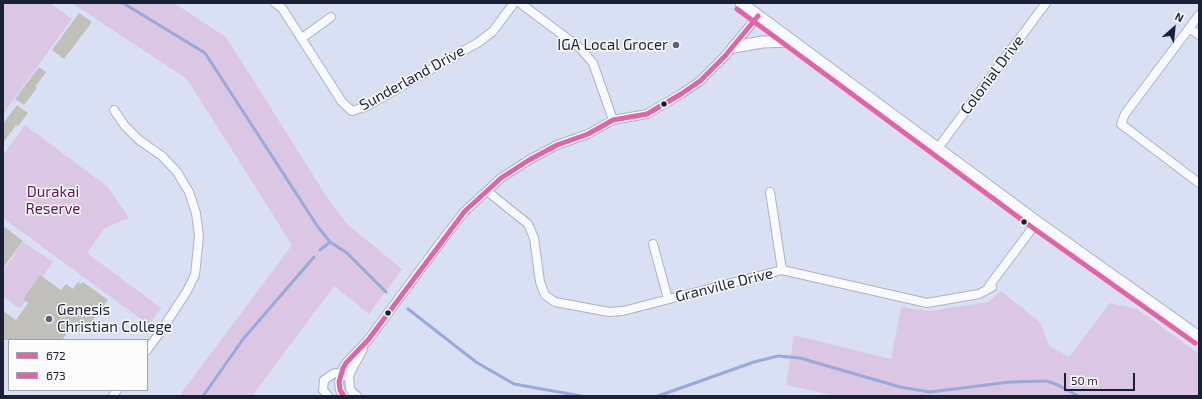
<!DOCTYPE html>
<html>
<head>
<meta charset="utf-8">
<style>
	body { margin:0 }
	#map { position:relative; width:1202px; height:399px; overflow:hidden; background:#d9e0f3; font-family:"Exo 2",sans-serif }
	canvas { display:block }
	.frame { position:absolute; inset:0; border:4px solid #1a2137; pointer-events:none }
	.legend { position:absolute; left:8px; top:339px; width:140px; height:52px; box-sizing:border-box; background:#fcfcfc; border:1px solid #a2a4ad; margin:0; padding:5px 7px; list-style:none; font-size:12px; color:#1a2137 }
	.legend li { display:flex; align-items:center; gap:8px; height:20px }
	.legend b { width:20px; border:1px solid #a2a4ad }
	.north { position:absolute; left:1154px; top:8px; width:40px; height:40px; -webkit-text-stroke:3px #fcfcfc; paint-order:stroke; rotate:27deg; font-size:11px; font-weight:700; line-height:16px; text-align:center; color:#1a2137 }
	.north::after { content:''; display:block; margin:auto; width:14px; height:18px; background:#1a2137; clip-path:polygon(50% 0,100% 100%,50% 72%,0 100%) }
	.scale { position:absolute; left:1064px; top:373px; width:71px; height:18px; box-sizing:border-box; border:2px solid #1a2137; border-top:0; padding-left:5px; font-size:12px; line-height:14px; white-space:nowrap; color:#1a2137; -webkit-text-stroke:3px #fcfcfc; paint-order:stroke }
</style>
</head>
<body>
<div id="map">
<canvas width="1202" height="399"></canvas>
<div class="frame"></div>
<ul class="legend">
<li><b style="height:5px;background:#e463a4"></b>672</li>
<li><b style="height:5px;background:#e463a4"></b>673</li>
</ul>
<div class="north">N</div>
<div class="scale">50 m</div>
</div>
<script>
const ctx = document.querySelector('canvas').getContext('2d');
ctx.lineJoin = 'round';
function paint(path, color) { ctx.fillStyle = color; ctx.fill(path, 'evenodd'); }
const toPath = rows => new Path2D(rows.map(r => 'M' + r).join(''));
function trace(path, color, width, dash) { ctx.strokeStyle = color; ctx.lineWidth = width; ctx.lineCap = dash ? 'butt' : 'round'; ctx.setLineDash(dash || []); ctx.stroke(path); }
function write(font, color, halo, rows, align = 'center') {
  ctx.font = font + ' "Exo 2",sans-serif'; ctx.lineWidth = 3; ctx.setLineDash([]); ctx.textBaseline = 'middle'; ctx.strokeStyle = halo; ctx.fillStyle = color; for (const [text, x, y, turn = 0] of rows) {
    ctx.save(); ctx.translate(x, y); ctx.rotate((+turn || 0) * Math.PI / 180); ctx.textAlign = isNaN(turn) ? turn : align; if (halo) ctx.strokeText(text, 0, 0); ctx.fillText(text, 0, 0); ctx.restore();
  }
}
paint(toPath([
	[3,3,50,3,72,19,3,114],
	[72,3,174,3,226,37,327,197,347,224,402,269,369,314,334,286,252,396,179,396,292,245,187,79],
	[25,125,108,187,129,218,105,228,87,253,161,308,149,325,3,218,3,155],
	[23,242,53,262,20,309,3,297,3,271],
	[1001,291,1040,322,1049,346,1069,357,1110,303,1137,309,1199,354,1199,396,837,396,786,385,794,335,891,359,901,307,928,311,988,302]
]), '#dbc7e4');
trace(toPath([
	[123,3,205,53,318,227,330,242,347,253,386,292],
	[320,250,330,242],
	[408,309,476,362,514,384,581,396],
	[203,396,244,338,314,257],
	[658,396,754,362,778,356,800,358,900,387,930,392,1010,382,1047,381,1058,385,1078,396]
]), '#98a9db', 3);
paint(toPath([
	[79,13,92,22,64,59,52,50],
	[39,67,46,72,35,87,37,88,24,105,15,99],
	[17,105,28,113,18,126,16,125,3,143,3,124],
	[3,226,23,241,3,268],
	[40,275,61,290,66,284,73,289,78,282,81,284,83,282,108,300,82,334,72,327,62,340,3,340,3,311,16,320,28,303,23,299]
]), '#c1bfb9');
const street = toPath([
	[275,3,282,8,342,102,352,111,365,107,479,42,493,31,514,3],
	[520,3,580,48,593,63,613,120],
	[1199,15,1125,114,1121,124,1199,183],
	[1189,28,1199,35],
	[302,38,331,17],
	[114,110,125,126,139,140,162,156,177,172,189,192,196,213,199,236,195,275,187,291,161,331,147,350],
	[938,148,1046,3],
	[487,191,528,224,534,238,540,282,545,295,555,302,609,312,623,311,782,270,927,303,979,294,992,287,989,286,1037,222],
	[770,192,782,270],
	[653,244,668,299],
	[113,396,117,390],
	[328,396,323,390,324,380,333,374,336,373,345,376],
	[344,396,340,390,339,382,343,368,346,363,368,340,446,235,465,211,487,191,501,178,529,160,557,145,588,134,613,120,647,114,681,94,700,81,725,56,758,16],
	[357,396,352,392,350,388,349,377,351,371,363,349]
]);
const secondary = toPath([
	[741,3,1037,222,1199,337],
	[734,47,762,42,792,41]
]);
trace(street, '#acb2c6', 10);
trace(secondary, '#acb2c6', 13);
trace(street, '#f9fafd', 8);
trace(secondary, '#f9fafd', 11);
trace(toPath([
	[344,396,340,390,339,382,343,368,346,363,368,340,465,211,501,178,529,160,557,145,588,134,613,120,647,114,681,94,700,81,725,56,758,16]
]), '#e463a4', 5);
trace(toPath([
	[737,9,1033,228,1195,343]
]), '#e463a4', 5);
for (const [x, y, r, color] of [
	[676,45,4,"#5d6479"],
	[664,104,3.5,"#1a2137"],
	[1024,222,3.5,"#1a2137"],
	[388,313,3.5,"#1a2137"],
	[49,319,4,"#5d6479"]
]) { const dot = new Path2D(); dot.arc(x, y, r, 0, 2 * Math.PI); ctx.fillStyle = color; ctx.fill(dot); trace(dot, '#fcfcfc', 1.5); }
write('15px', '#1a2137', '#fcfcfc', [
	["IGA Local Grocer",668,45],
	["Genesis",57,310,"left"],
	["Christian College",57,327,"left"]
], 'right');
write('15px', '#1a2137', '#fcfcfc', [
	["Colonial Drive",992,75,-53],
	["Sunderland Drive",412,78,-29],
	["Granville Drive",724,285,-14]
]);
write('15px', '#5c1658', '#fcfcfc', [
	["Durakai",53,192],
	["Reserve",53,209]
]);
</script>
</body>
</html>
